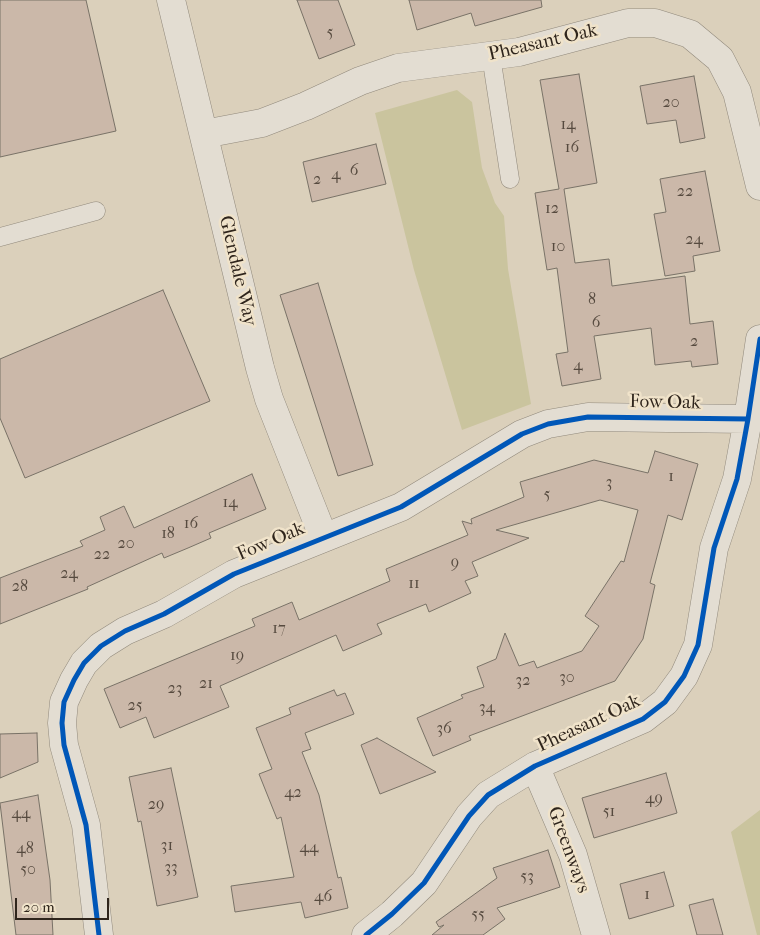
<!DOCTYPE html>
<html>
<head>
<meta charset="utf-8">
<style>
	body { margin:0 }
	#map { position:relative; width:760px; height:935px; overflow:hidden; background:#dbd0bb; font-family:"IM FELL French Canon",serif }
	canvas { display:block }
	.scale { position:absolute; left:15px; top:898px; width:94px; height:22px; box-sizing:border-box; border:2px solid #2f251c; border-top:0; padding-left:6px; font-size:15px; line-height:18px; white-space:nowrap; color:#2f251c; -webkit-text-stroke:4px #f0e3ca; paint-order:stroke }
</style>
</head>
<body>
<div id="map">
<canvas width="760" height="935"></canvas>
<div class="scale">20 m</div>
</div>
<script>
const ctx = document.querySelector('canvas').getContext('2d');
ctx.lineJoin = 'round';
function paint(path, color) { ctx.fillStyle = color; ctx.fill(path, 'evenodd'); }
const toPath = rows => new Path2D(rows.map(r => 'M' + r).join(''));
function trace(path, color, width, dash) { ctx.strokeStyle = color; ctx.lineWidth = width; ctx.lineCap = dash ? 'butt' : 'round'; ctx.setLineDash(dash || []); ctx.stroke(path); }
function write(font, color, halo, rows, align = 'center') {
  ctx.font = font + ' "IM FELL French Canon",serif'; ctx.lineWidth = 5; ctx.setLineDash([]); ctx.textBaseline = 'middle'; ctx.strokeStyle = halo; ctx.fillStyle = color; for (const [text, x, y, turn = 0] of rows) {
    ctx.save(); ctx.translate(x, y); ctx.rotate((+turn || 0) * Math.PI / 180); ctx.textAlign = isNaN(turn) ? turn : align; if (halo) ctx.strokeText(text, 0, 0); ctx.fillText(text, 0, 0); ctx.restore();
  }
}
paint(toPath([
	[457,90,472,102,482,168,495,203,504,216,508,269,531,404,462,430,414,270,375,113],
	[760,810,760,935,757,935,731,832]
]), '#cac49e');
const building = toPath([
	[0,0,86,0,116,131,0,157,0,0],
	[297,0,338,0,355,45,319,59,297,0],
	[409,0,541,0,542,7,475,26,471,13,417,30,409,0],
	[579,74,597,183,564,189,575,263,609,259,612,286,685,276,690,324,713,321,718,364,692,367,691,361,655,365,651,328,594,336,601,379,562,386,556,354,568,352,563,314,557,268,547,270,535,193,559,189,540,80,579,74],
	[694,76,705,138,680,143,676,120,647,124,640,86,694,76],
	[376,144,386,184,312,202,303,162,376,144],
	[705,171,720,251,693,256,695,271,665,276,654,214,666,212,660,179,705,171],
	[318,283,373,465,338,476,280,295,318,283],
	[163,290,210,401,25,478,0,418,0,359,163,290],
	[655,451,698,464,682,520,668,515,650,583,655,585,643,639,615,681,469,736,471,740,433,756,417,718,463,698,461,695,484,687,477,667,496,659,505,633,519,666,534,661,537,668,582,651,599,626,585,616,621,561,624,562,638,510,600,500,496,530,529,538,472,562,478,576,465,581,471,593,429,612,426,604,377,624,382,634,343,651,336,635,220,686,229,707,154,738,146,717,120,728,104,689,255,626,252,619,292,602,299,620,390,581,386,569,468,535,462,521,472,524,471,519,524,497,520,482,594,460,648,473,655,451],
	[252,474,266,509,209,533,211,538,188,548,164,558,162,553,87,587,88,589,0,624,0,578,83,546,80,541,105,530,100,517,124,506,134,528,252,474],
	[334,690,337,696,345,693,354,714,305,733,311,749,302,752,319,795,338,878,341,877,348,908,305,918,301,902,235,912,231,886,294,877,281,817,277,819,259,774,272,769,256,728,291,714,289,708,334,690],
	[37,733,38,762,0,778,0,734,37,733],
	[377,738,436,772,380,794,361,745,377,738],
	[171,768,198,897,157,906,141,821,138,822,129,777,171,768],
	[666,773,677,813,594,838,582,798,666,773],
	[38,795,50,880,53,935,16,935,0,803,38,795],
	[548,850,560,887,497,908,505,919,483,935,432,935,444,925,439,927,436,922,497,878,493,868,548,850],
	[664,872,674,906,629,919,620,884,664,872],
	[713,899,723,935,697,935,689,905,713,899]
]);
paint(building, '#cbb8a9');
trace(building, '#797267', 1);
const lane = toPath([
	[491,56,510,179],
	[0,237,96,211]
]);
const street = toPath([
	[171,0,260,368,269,399,323,536],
	[204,134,262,123,306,106,360,81,398,68,519,52,628,23,655,23,690,34,720,59,737,92,760,186],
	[535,766,573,855,596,935],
	[99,935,86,825,64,745,62,723,64,702,74,680,84,663,101,646,125,631,164,614,234,574,401,507,522,434,548,424,588,417,748,419],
	[366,935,392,914,424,883,469,816,488,795,535,766,643,719,665,702,684,676,698,645,714,548,737,479,748,419,760,339]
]);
trace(lane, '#91897c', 19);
trace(street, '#91897c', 29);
trace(lane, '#e3ddd2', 18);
trace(street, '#e3ddd2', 28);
trace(toPath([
	[99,935,86,825,64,745,62,723,64,702,74,680,84,663,101,646,125,631,164,614,234,574,401,507,522,434,548,424,588,417,748,419],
	[366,935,392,914,424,883,469,816,488,795,535,766,643,719,665,702,684,676,698,645,714,548,737,479,748,419,760,339]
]), '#0057b8', 5);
write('16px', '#564a3f', null, [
	["5",330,33],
	["20",671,103],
	["14",568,125],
	["16",572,148],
	["6",354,171],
	["4",336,175],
	["2",317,180],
	["22",685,192],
	["12",552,209],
	["24",694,240],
	["10",558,247],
	["8",592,300],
	["6",596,323],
	["2",694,342],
	["4",578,366],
	["1",671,477],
	["3",609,483],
	["5",547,495],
	["14",230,503],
	["16",191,524],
	["18",168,534],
	["20",126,544],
	["22",102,555],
	["9",455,563],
	["24",69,574],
	["11",414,584],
	["28",20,587],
	["17",279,629],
	["19",237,656],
	["30",567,678],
	["32",523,681],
	["21",206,684],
	["23",175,689],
	["25",135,706],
	["34",487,708],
	["36",444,729],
	["42",293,793],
	["49",654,799],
	["29",156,805],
	["51",609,812],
	["44",21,814],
	["31",167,846],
	["44",309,848],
	["48",25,849],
	["33",171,868],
	["50",28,870],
	["53",527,877],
	["1",647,895],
	["46",323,897],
	["55",478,915]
]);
write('19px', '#2f251c', '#f0e3ca', [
	["Pheasant Oak",543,43,-13],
	["Glendale Way",237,271,77],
	["Fow Oak",665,403,1],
	["Fow Oak",271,542,-23],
	["Pheasant Oak",589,724,-25],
	["Greenways",568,850,70]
]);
</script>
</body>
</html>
